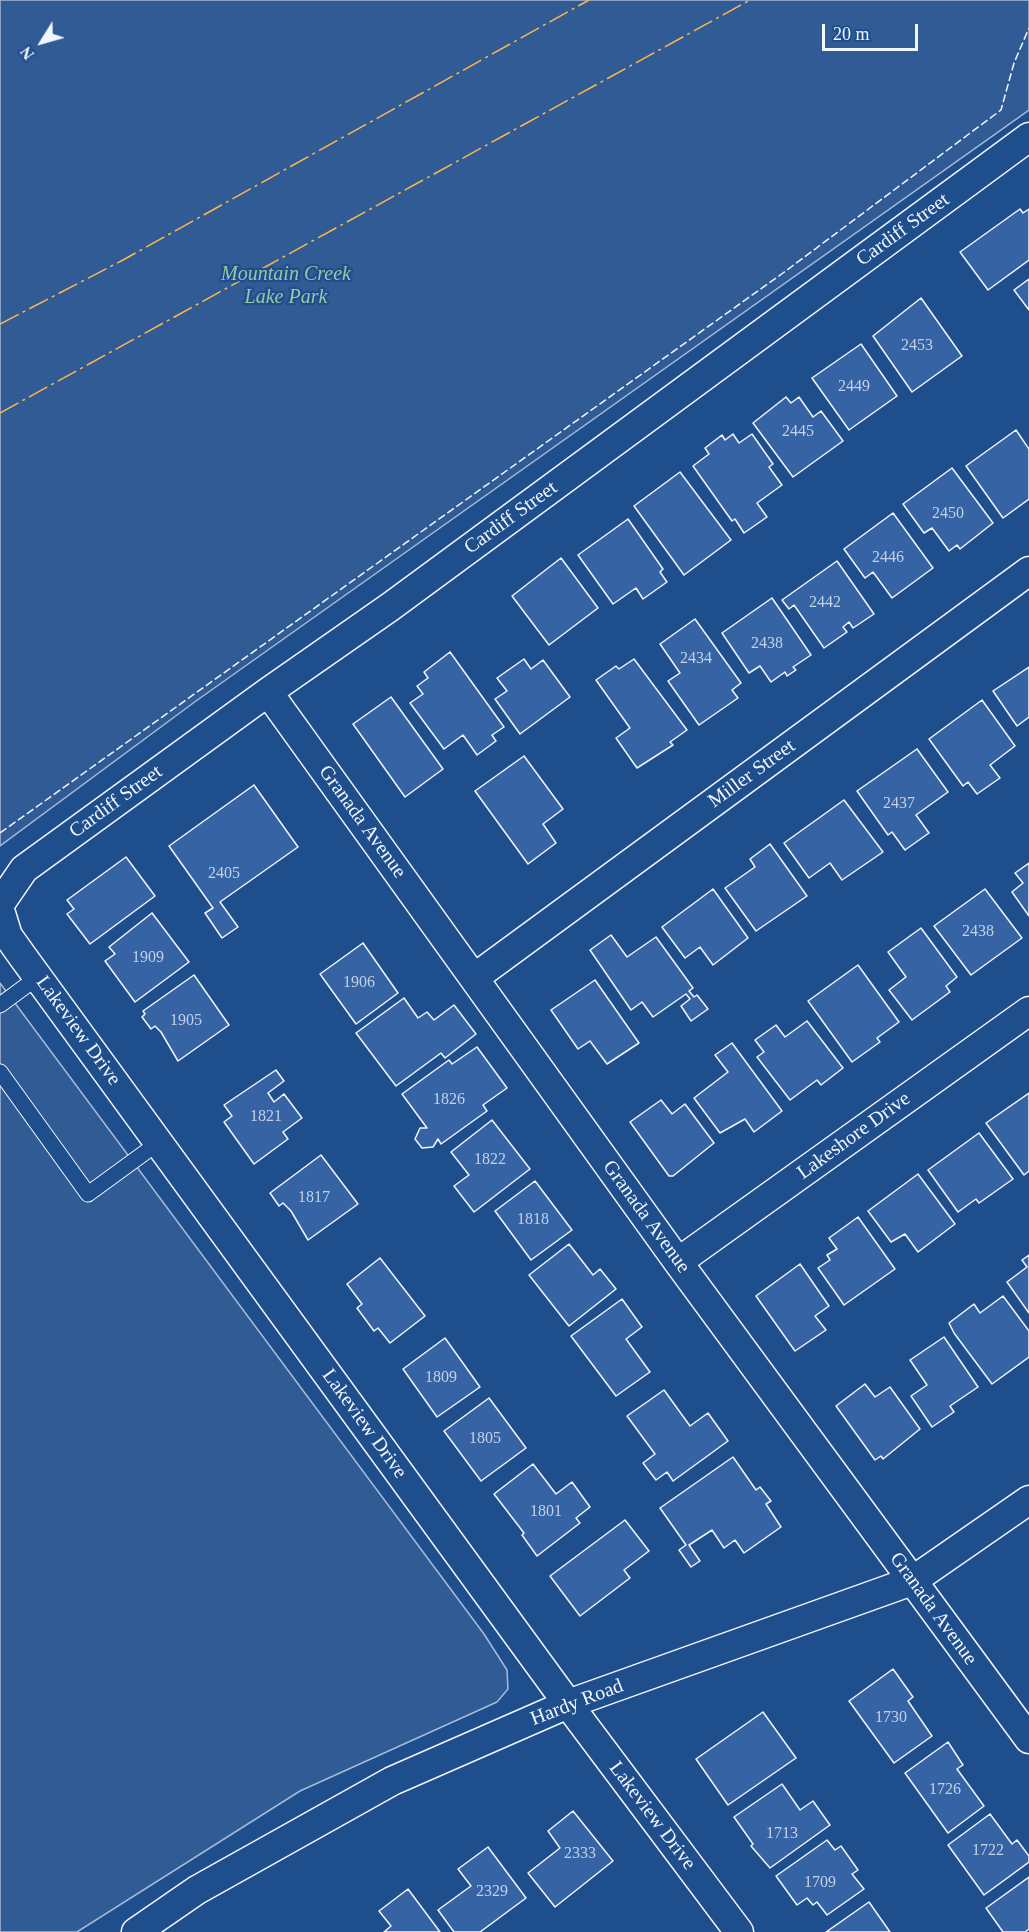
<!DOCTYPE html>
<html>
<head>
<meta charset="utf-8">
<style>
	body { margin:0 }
	#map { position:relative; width:1029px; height:1932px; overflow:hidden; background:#1f4e8c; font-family:Georgia,serif }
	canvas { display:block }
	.north { position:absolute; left:12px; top:12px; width:60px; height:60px; -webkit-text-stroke:4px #1f4e8c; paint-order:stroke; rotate:233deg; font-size:16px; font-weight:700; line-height:24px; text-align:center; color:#f2f6ff }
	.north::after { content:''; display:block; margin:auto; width:21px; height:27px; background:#f2f6ff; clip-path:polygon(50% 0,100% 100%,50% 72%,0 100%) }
	.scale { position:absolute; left:822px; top:24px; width:96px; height:27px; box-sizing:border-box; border:3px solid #f2f6ff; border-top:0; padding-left:8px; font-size:18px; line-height:21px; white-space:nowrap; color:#f2f6ff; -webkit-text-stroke:4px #1f4e8c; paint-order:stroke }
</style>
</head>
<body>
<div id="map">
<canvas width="1029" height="1932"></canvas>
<div class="north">N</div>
<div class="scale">20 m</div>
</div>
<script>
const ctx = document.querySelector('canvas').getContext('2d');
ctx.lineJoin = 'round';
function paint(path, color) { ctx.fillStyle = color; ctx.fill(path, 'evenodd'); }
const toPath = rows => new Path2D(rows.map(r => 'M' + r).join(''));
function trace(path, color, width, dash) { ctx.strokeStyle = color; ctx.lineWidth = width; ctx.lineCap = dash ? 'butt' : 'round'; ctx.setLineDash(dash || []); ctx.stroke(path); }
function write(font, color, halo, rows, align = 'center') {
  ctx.font = font + ' Georgia,serif'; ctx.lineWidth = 4.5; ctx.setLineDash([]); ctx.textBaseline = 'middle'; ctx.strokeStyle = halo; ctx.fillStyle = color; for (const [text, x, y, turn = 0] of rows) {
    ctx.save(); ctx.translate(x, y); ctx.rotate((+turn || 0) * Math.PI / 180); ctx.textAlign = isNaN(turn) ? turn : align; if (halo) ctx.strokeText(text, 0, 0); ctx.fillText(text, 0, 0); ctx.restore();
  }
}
const built = toPath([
	[0,0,1029,0,1029,110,196,701,0,846,0,0],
	[0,983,484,1634,507,1670,508,1689,497,1702,300,1791,77,1932,0,1932,0,983]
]);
paint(built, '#305b95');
trace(built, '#a8bbd7', 1.5);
const building = toPath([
	[1020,209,1023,213,1029,209,1029,260,988,290,960,252,1020,209],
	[1029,279,1029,310,1014,290,1029,279],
	[921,298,962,356,912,392,873,336,921,298],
	[861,344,897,396,849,430,812,378,861,344],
	[786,397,791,403,799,397,813,417,821,411,843,441,793,477,753,423,786,397],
	[1016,430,1029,449,1029,499,1003,518,966,466,1016,430],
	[733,434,739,443,752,434,773,464,769,467,782,485,757,503,767,517,744,533,735,519,732,521,693,466,709,454,705,448,722,435,725,440,733,434],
	[952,468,993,523,960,549,957,545,949,551,932,528,924,533,903,504,952,468],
	[680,472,731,540,684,575,634,506,680,472],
	[893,513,933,568,892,598,873,572,865,578,844,549,893,513],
	[628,519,663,569,660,572,667,582,643,599,636,588,613,604,578,555,628,519],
	[561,558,598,608,549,645,512,596,561,558],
	[837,561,874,614,853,628,849,622,843,627,847,632,824,648,794,605,789,609,782,600,837,561],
	[772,598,811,655,793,667,796,670,787,676,785,672,771,682,760,666,749,673,722,633,772,598],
	[695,619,741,683,732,690,738,698,699,725,668,681,680,673,660,644,695,619],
	[450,652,504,727,492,735,496,741,477,755,463,735,444,749,410,703,423,694,417,686,428,678,424,672,450,652],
	[524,659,531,669,543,660,570,697,520,734,495,699,507,691,497,678,524,659],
	[634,659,687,730,670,742,673,745,637,768,616,738,630,728,596,680,616,666,619,669,634,659],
	[1029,667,1029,717,1017,726,993,691,1029,667],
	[391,697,443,769,405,797,353,724,391,697],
	[982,700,1015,746,990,765,1000,778,977,794,968,782,963,786,929,739,982,700],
	[917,749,948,792,916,815,929,833,905,850,892,832,888,835,857,791,917,749],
	[524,756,563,809,543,824,556,843,528,864,475,791,524,756],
	[254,785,298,847,220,902,238,927,222,938,205,913,213,908,169,846,254,785],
	[844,800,883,852,842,880,830,863,809,878,784,843,844,800],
	[770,844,807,896,756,931,725,888,755,867,750,859,770,844],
	[126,857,155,896,90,944,67,914,74,909,67,900,126,857],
	[1029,863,1029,916,1012,892,1023,883,1015,873,1029,863],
	[713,889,748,938,713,965,700,947,685,958,662,927,713,889],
	[985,889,1022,938,971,975,934,926,985,889],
	[152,913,189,962,135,1002,105,961,115,954,109,947,152,913],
	[921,928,957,977,946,986,950,992,912,1020,889,990,906,977,888,952,921,928],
	[611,935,627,957,656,937,693,988,689,991,694,997,697,995,708,1009,691,1021,681,1006,690,999,686,994,653,1017,642,1002,631,1010,590,950,611,935],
	[363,943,398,993,356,1024,320,974,363,943],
	[858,965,899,1022,877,1038,880,1042,852,1062,808,1001,858,965],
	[194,975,229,1025,178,1061,161,1032,155,1026,151,1029,142,1017,145,1014,143,1011,194,975],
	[595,980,639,1043,607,1064,590,1041,578,1049,551,1010,595,980],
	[404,998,418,1018,427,1012,434,1020,454,1005,476,1034,445,1058,441,1053,396,1086,356,1033,404,998],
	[807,1021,843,1068,821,1085,817,1080,790,1100,757,1057,764,1052,755,1040,776,1025,785,1037,807,1021],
	[732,1043,782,1111,754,1132,745,1119,720,1133,694,1098,728,1072,715,1055,732,1043],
	[477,1047,507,1088,483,1105,487,1111,441,1144,438,1139,433,1147,422,1148,415,1139,420,1128,427,1128,402,1094,449,1060,452,1064,477,1047],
	[276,1070,284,1081,268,1093,274,1102,284,1094,302,1118,283,1132,288,1139,254,1164,224,1122,232,1116,224,1105,276,1070],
	[1029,1093,1029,1171,1024,1175,986,1123,1029,1093],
	[661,1100,672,1114,685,1104,714,1143,673,1176,669,1176,630,1122,661,1100],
	[492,1120,530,1169,474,1212,454,1186,469,1175,451,1152,492,1120],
	[979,1133,1013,1179,979,1203,976,1199,958,1212,928,1170,979,1133],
	[321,1155,358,1204,308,1240,291,1211,283,1203,279,1206,270,1193,321,1155],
	[918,1174,955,1224,918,1252,905,1234,891,1242,868,1211,918,1174],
	[535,1181,572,1230,531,1260,495,1211,535,1181],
	[858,1217,895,1269,844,1305,818,1268,830,1260,827,1255,837,1249,829,1238,858,1217],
	[569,1244,593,1275,600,1269,616,1289,569,1326,529,1275,569,1244],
	[1029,1255,1029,1313,1007,1282,1027,1267,1022,1260,1029,1255],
	[380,1258,425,1316,390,1343,378,1328,374,1331,357,1308,362,1304,347,1284,380,1258],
	[800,1264,829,1306,815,1316,826,1330,795,1351,756,1296,800,1264],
	[1003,1296,1029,1331,1029,1357,992,1384,954,1333,949,1323,974,1304,980,1313,1003,1296],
	[622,1299,642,1327,626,1339,650,1372,616,1396,571,1336,622,1299],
	[944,1337,978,1387,950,1406,954,1412,932,1427,911,1396,927,1385,910,1360,944,1337],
	[445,1338,480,1387,437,1417,403,1369,445,1338],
	[865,1384,875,1397,890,1387,920,1429,883,1459,881,1456,875,1460,836,1406,865,1384],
	[664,1390,690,1426,708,1413,728,1441,673,1481,667,1472,656,1480,643,1463,655,1454,627,1416,664,1390],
	[489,1398,526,1448,481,1481,444,1431,489,1398],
	[733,1457,756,1490,760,1487,771,1501,766,1504,781,1527,744,1553,735,1540,724,1548,712,1530,689,1545,700,1561,691,1567,679,1550,686,1545,660,1508,733,1457],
	[533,1464,556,1494,572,1482,590,1507,576,1518,580,1523,537,1556,522,1535,524,1533,494,1494,533,1464],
	[625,1520,649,1551,624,1570,630,1578,580,1616,550,1576,625,1520],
	[893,1669,913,1697,908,1701,932,1736,894,1763,849,1701,893,1669],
	[763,1712,796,1758,728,1805,696,1759,763,1712],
	[948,1742,963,1765,957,1769,984,1806,948,1833,905,1773,948,1742],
	[782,1784,800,1810,813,1801,830,1825,770,1868,751,1846,753,1844,734,1817,782,1784],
	[573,1811,613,1861,555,1907,528,1873,560,1848,548,1831,573,1811],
	[990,1814,1012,1844,1017,1840,1029,1856,1029,1862,984,1895,948,1845,990,1814],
	[827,1840,835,1850,841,1846,858,1870,852,1874,864,1889,827,1915,817,1902,813,1905,807,1898,797,1905,776,1876,827,1840],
	[488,1847,526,1898,480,1932,454,1932,438,1910,471,1886,458,1869,488,1847],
	[1029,1877,1029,1929,1025,1932,1003,1932,986,1908,1029,1877],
	[408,1889,440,1932,384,1932,391,1926,379,1911,408,1889],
	[869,1902,890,1932,826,1932,869,1902]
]);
paint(building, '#3563a3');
trace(building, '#f2f6ff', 1.5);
const lane = toPath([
	[0,1005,38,977],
	[0,1072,88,1194,158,1143]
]);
const street = toPath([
	[268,692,678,1262,1029,1739],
	[0,904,24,869,268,692,390,607,1029,137],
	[0,910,8,936,23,957,568,1704,739,1932],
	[474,978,1029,571],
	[678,1262,1029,1011],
	[136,1932,197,1890,392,1781,568,1704,912,1581,1029,1500]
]);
trace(lane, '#f2f6ff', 17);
trace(street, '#f2f6ff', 31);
trace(lane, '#1f4e8c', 15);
trace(street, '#1f4e8c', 28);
trace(toPath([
	[0,833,783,273,1001,110,1014,63,1029,28]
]), '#f2f6ff', 1.5, [8, 3]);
trace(toPath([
	[0,324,123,260,589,0],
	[0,413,750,0]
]), '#ffb74d', 1.5, [21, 4.5, 3, 4.5]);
write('16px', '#c3d1e8', null, [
	["2453",917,346],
	["2449",854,387],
	["2445",798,432],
	["2450",948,514],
	["2446",888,558],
	["2442",825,603],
	["2438",767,644],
	["2434",696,659],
	["2437",899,804],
	["2405",224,874],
	["2438",978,932],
	["1909",148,958],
	["1906",359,983],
	["1905",186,1021],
	["1826",449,1100],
	["1821",266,1117],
	["1822",490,1160],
	["1817",314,1198],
	["1818",533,1220],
	["1809",441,1378],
	["1805",485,1439],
	["1801",546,1512],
	["1730",891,1718],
	["1726",945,1790],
	["1713",782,1834],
	["1722",988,1851],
	["2333",580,1854],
	["1709",820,1883],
	["2329",492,1892]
]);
write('20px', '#f2f6ff', '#1f4e8c', [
	["Cardiff Street",903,230,-36],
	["Cardiff Street",511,518,-36],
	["Miller Street",752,774,-36],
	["Cardiff Street",116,802,-36],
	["Granada Avenue",362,822,54],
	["Lakeview Drive",78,1031,54],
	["Lakeshore Drive",854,1136,-36],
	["Granada Avenue",646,1217,54],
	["Lakeview Drive",364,1424,54],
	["Granada Avenue",933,1609,54],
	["Hardy Road",577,1703,-21],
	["Lakeview Drive",652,1816,53]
]);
write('italic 20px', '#97c8a6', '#1f4e8c', [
	["Mountain Creek",286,275],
	["Lake Park",286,298]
]);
</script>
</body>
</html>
